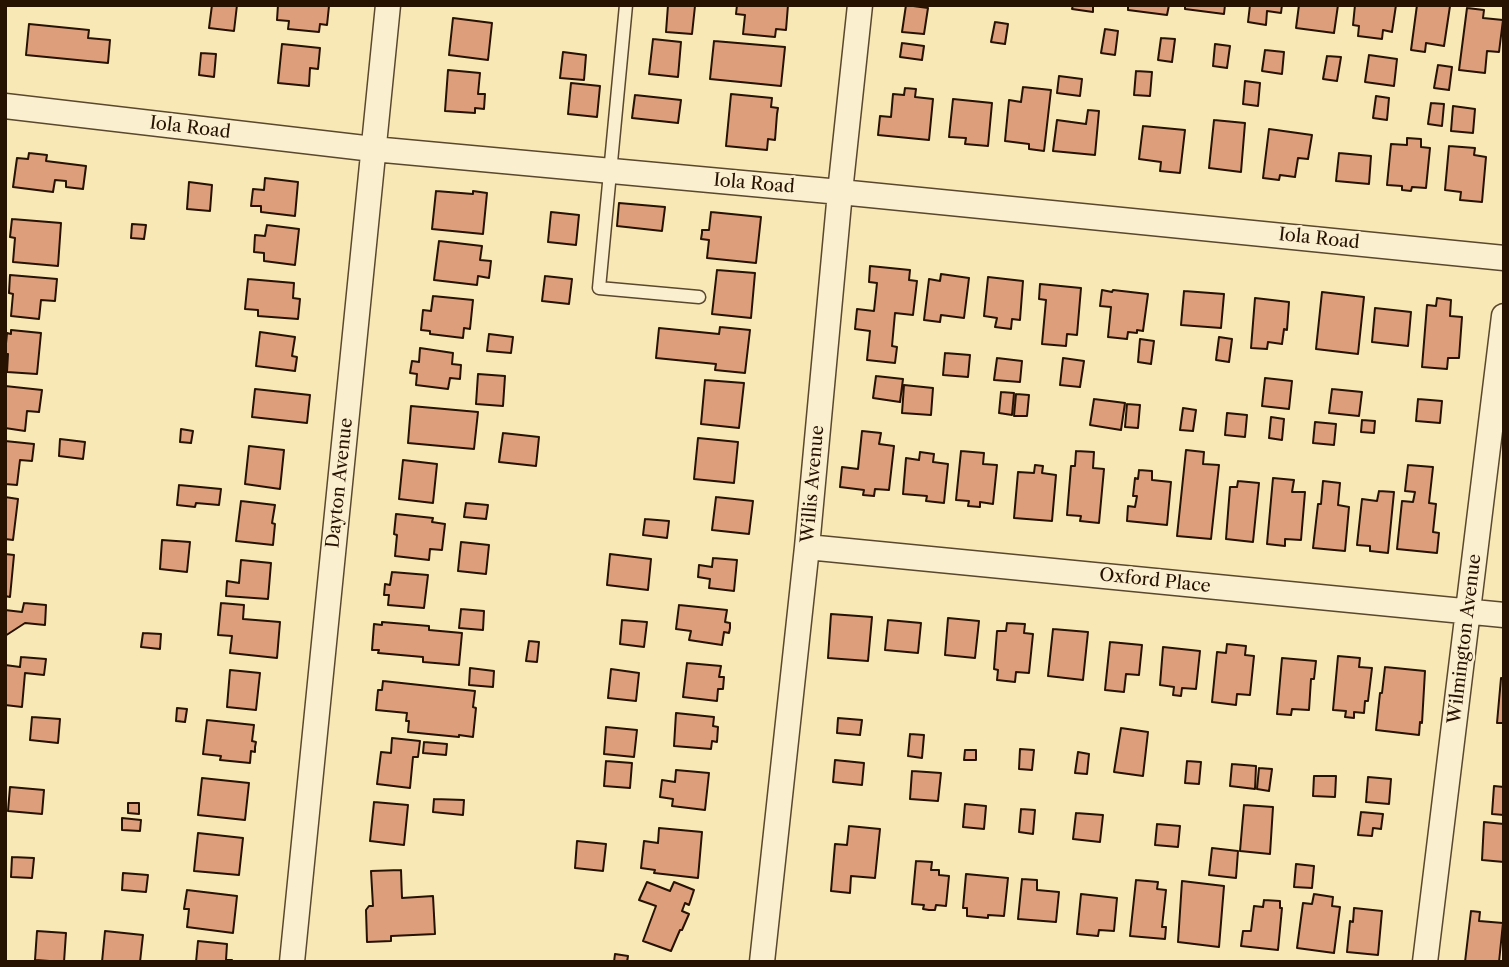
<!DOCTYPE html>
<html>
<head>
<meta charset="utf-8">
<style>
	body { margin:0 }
	#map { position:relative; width:1509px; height:967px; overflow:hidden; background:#f7e8b5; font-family:"Libre Caslon Text",serif }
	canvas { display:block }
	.frame { position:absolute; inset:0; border:7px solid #271100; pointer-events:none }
</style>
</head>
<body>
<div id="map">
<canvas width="1509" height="967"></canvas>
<div class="frame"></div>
</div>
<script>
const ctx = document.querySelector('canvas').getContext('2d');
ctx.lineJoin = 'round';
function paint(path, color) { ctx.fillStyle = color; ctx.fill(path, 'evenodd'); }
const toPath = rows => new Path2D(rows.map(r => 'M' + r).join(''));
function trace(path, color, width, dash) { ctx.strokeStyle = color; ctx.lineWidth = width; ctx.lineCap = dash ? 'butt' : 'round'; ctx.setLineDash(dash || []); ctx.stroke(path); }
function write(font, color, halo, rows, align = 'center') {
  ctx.font = font + ' "Libre Caslon Text",serif'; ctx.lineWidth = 5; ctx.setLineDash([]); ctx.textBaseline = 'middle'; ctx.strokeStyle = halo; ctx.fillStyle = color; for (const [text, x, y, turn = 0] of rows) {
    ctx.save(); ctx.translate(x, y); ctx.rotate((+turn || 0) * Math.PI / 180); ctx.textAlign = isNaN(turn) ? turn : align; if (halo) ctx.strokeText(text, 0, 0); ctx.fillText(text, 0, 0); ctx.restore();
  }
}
const building = toPath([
	[212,5,237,5,234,31,209,28,212,5],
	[278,5,329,6,327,25,320,24,319,32,288,29,289,21,277,20,278,5],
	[668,5,695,6,692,34,666,32,668,5],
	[737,5,788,5,786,30,776,29,775,37,743,34,745,15,736,14,737,5],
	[906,5,928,8,924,34,902,32,906,5],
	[1073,5,1093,5,1093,12,1072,9,1073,5],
	[1128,5,1169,5,1167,15,1128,10,1128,5],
	[1185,5,1225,5,1224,14,1185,9,1185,5],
	[1250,5,1282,5,1281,13,1267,11,1266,25,1248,22,1250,5],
	[1299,5,1338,5,1334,33,1296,28,1299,5],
	[1355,5,1396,5,1392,32,1383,30,1382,39,1358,36,1359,26,1353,25,1355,5],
	[1417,5,1450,6,1444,46,1426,43,1425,52,1411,50,1417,5],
	[1467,8,1484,10,1483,18,1503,20,1499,52,1487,51,1485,73,1459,70,1467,8],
	[453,18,492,23,488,60,449,55,453,18],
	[995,22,1008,24,1005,44,991,42,995,22],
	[29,24,89,30,88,38,110,40,108,63,26,55,29,24],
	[1105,29,1118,31,1115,55,1101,53,1105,29],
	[1161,38,1175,39,1172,62,1158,60,1161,38],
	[653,39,681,42,678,77,649,74,653,39],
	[714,41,785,47,781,86,710,79,714,41],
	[902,43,924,46,922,60,900,57,902,43],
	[282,44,320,48,318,69,310,68,309,86,278,83,282,44],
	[1215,44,1230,46,1227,68,1213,66,1215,44],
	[1265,50,1284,52,1282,74,1262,71,1265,50],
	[563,52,586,55,584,80,560,78,563,52],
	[201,53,216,54,214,77,199,75,201,53],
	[1369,55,1397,59,1394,86,1365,82,1369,55],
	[1327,56,1341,57,1337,81,1323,79,1327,56],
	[1438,65,1452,67,1449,90,1434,88,1438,65],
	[448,70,480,73,478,94,485,94,484,109,475,108,475,113,445,111,448,70],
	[1136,71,1152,72,1150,96,1134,95,1136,71],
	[1059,76,1082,79,1080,96,1057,93,1059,76],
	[1245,81,1260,83,1258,106,1243,104,1245,81],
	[571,83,600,86,597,117,568,114,571,83],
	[1023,87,1051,90,1044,151,1029,149,1029,144,1005,141,1009,100,1021,102,1023,87],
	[905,88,916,89,915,97,933,99,929,140,878,135,880,116,891,117,893,94,904,95,905,88],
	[731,94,772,98,771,107,778,108,777,114,775,140,768,139,767,150,726,146,731,94],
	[635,95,681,100,678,123,632,118,635,95],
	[1376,96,1389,98,1387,120,1373,118,1376,96],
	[953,99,992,103,988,146,965,144,966,138,949,137,953,99],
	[1431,103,1444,104,1442,126,1428,124,1431,103],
	[1453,106,1475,109,1473,133,1451,131,1453,106],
	[1088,110,1099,111,1095,155,1053,151,1057,120,1086,124,1088,110],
	[1214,120,1245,123,1241,172,1209,168,1214,120],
	[1143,126,1185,130,1180,173,1160,171,1161,162,1139,159,1143,126],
	[1269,129,1312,135,1308,159,1298,158,1295,177,1280,175,1279,180,1263,178,1269,129],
	[1407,138,1421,139,1421,147,1430,148,1426,188,1412,187,1411,191,1402,190,1402,186,1387,185,1391,144,1407,145,1407,138],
	[1449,146,1475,148,1474,155,1486,157,1482,202,1460,200,1461,192,1445,190,1449,146],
	[29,153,47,155,46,161,86,166,83,189,66,187,66,181,55,180,53,192,13,187,17,158,28,159,29,153],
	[1339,153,1371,156,1369,184,1336,181,1339,153],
	[265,178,298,182,295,216,261,212,261,206,251,206,253,189,264,190,265,178],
	[189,182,212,185,210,211,187,209,189,182],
	[436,191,473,194,473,191,487,193,483,234,432,229,436,191],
	[619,203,665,207,662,231,617,226,619,203],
	[551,212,579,215,576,245,548,242,551,212],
	[711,212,761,217,756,263,707,258,709,240,701,239,702,233,702,230,709,230,711,212],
	[12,219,61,223,58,266,13,262,15,238,10,237,12,219],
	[132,224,146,225,144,239,131,238,132,224],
	[267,225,299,229,295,265,264,261,264,253,254,252,255,235,265,236,267,225],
	[439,241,482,246,480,260,491,261,489,278,478,276,477,285,434,280,439,241],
	[870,266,910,270,909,280,917,281,913,315,895,313,892,346,897,347,895,363,867,360,870,331,855,329,857,309,874,311,877,283,869,282,870,266],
	[717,270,755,273,751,318,712,314,717,270],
	[941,274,969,278,964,318,941,315,940,322,924,320,929,279,940,281,941,274],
	[10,275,57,279,55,301,41,300,39,319,11,316,13,294,9,293,10,275],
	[545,276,572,279,569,304,542,301,545,276],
	[988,277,1023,281,1020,320,1012,319,1011,329,995,327,997,318,984,316,988,277],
	[248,279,294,283,293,298,300,299,298,319,258,316,258,310,245,309,248,279],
	[1040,284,1081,288,1077,335,1067,334,1066,346,1042,344,1046,300,1039,299,1040,284],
	[1102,290,1112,292,1113,290,1148,294,1143,331,1137,330,1137,333,1128,332,1127,339,1108,337,1111,307,1100,306,1102,290],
	[1184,291,1224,294,1221,328,1181,325,1184,291],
	[1322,292,1364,297,1358,354,1316,349,1322,292],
	[433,296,473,300,470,329,464,328,463,338,430,334,430,331,421,330,423,310,431,311,433,296],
	[1255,298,1289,302,1287,330,1284,329,1282,344,1268,342,1267,349,1251,348,1255,298],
	[1437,298,1451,300,1450,316,1462,317,1459,358,1448,358,1447,369,1422,367,1427,305,1436,306,1437,298],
	[1375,308,1411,312,1408,346,1372,342,1375,308],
	[720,327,750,330,745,373,715,370,716,364,656,358,659,328,719,334,720,327],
	[11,330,41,333,37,374,7,372,8,354,5,354,7,333,11,334,11,330],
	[260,332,295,337,292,356,297,357,295,371,256,366,260,332],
	[489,334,513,337,511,353,487,351,489,334],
	[1219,337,1232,339,1229,362,1216,360,1219,337],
	[1140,339,1154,341,1151,364,1138,362,1140,339],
	[420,348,453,353,452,364,461,365,460,379,450,378,448,389,416,385,417,374,410,373,412,361,419,362,420,348],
	[945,353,970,355,968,377,943,375,945,353],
	[997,358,1022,361,1020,382,994,380,997,358],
	[1063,358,1084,361,1080,387,1060,385,1063,358],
	[478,374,505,376,503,406,476,404,478,374],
	[876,376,903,379,900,402,873,398,876,376],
	[1265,378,1292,381,1289,409,1262,406,1265,378],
	[705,380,744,383,739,428,701,424,705,380],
	[904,385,933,388,931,415,902,413,904,385],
	[5,386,42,390,39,412,27,411,25,431,5,428,5,386],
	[255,389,310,395,307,423,252,417,255,389],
	[1332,389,1362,392,1359,416,1329,413,1332,389],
	[1001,392,1014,393,1012,415,999,413,1001,392],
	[1016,394,1029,395,1027,416,1014,416,1016,394],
	[1094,399,1125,403,1121,430,1090,425,1094,399],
	[1418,399,1442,401,1440,423,1416,421,1418,399],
	[1127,404,1140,405,1138,428,1125,427,1127,404],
	[411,406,478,412,474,449,408,443,411,406],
	[1183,408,1196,410,1193,431,1180,430,1183,408],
	[1227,413,1247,415,1245,437,1225,435,1227,413],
	[1271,417,1284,419,1282,440,1269,438,1271,417],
	[1362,420,1375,421,1374,433,1361,432,1362,420],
	[1315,422,1336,424,1334,445,1313,443,1315,422],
	[181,429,193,431,191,443,180,442,181,429],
	[862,431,881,433,879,444,894,446,889,490,875,489,874,496,863,495,864,490,840,487,842,467,858,469,862,431],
	[503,433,539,437,536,466,499,462,503,433],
	[698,438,738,442,734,483,694,479,698,438],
	[60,439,85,442,83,459,59,456,60,439],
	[5,441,34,444,32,461,20,460,17,485,5,484,5,441],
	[249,446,284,450,280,489,245,484,249,446],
	[1186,450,1204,452,1203,464,1219,465,1211,539,1177,536,1186,450],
	[961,451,984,453,983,464,997,465,993,504,980,502,980,507,968,506,969,501,956,500,961,451],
	[1076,451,1094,452,1093,468,1104,469,1099,523,1080,521,1081,516,1067,515,1071,466,1075,466,1076,451],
	[920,452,934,454,933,462,948,464,944,503,926,501,927,496,903,494,906,458,919,460,920,452],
	[403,460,437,464,433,503,399,499,403,460],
	[1035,465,1043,466,1042,473,1056,475,1052,521,1014,518,1018,472,1034,473,1035,465],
	[1408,465,1433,467,1429,503,1436,504,1433,532,1439,533,1437,553,1397,549,1402,501,1413,502,1415,492,1405,491,1408,465],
	[1139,470,1152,471,1152,480,1171,482,1167,525,1127,521,1128,506,1135,507,1137,496,1133,496,1135,478,1138,479,1139,470],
	[1273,478,1294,480,1292,492,1305,492,1301,540,1285,539,1285,546,1267,544,1273,478],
	[1238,481,1259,483,1253,542,1226,539,1230,487,1237,487,1238,481],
	[1323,481,1340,483,1338,505,1349,507,1345,551,1313,548,1318,504,1321,504,1323,481],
	[179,485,221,489,219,505,196,503,195,507,177,505,179,485],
	[1379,491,1394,492,1388,553,1370,551,1370,546,1357,545,1362,499,1377,501,1379,491],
	[5,497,18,499,13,540,5,539,5,497],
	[716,497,753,501,749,534,712,530,716,497],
	[241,501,275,505,272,523,275,524,273,545,236,541,241,501],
	[466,503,488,505,486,519,464,517,466,503],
	[396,514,433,518,432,522,445,524,442,550,430,549,429,560,395,556,397,535,394,534,396,514],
	[645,519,669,521,667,538,643,535,645,519],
	[162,540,190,542,187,572,160,569,162,540],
	[461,542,489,545,486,574,458,571,461,542],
	[5,554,14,555,10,597,5,596,5,554],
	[610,554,651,559,648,590,607,585,610,554],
	[713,558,737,560,734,591,709,588,710,579,698,577,699,565,712,567,713,558],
	[241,560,271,563,268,599,226,596,227,581,239,583,241,560],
	[392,572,428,575,424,608,388,605,389,595,384,595,385,584,390,585,392,572],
	[24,603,46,605,45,625,25,623,5,636,5,610,22,612,24,603],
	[221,603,244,605,243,619,280,622,277,658,230,653,232,636,218,635,221,603],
	[679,605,727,610,725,622,730,623,730,628,729,633,724,632,722,645,689,640,691,631,676,629,679,605],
	[461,609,484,611,483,630,459,628,461,609],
	[831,614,872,617,868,661,828,658,831,614],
	[948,618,979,621,975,658,945,655,948,618],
	[622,620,647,622,644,647,620,644,622,620],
	[888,620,921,623,918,653,885,650,888,620],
	[382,622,429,626,429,630,462,633,459,665,423,662,423,657,378,653,379,650,372,650,374,624,382,625,382,622],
	[1007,623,1025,624,1024,633,1033,634,1029,673,1016,672,1015,682,997,680,998,670,994,669,997,631,1006,631,1007,623],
	[1053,629,1088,632,1083,680,1048,676,1053,629],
	[143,633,161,634,160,649,141,647,143,633],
	[529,641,539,642,537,662,526,661,529,641],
	[1110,642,1142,645,1139,675,1126,674,1124,692,1105,690,1110,642],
	[1227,644,1246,646,1245,655,1254,656,1250,695,1237,694,1236,705,1212,702,1217,652,1226,653,1227,644],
	[1163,647,1200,651,1196,689,1182,688,1181,696,1173,695,1174,687,1160,685,1163,647],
	[1338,656,1360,658,1359,667,1372,668,1368,701,1365,701,1364,713,1354,712,1354,718,1345,717,1346,711,1333,710,1338,656],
	[21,657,46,659,44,675,25,673,22,707,5,705,5,665,20,667,21,657],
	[1282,658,1316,661,1314,679,1311,679,1309,710,1292,709,1291,715,1277,714,1282,658],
	[687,663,721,666,719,677,724,677,723,689,718,689,717,701,683,697,687,663],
	[1385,667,1425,671,1422,723,1420,722,1419,735,1376,730,1380,693,1382,693,1385,667],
	[470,668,494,671,493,687,469,685,470,668],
	[611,669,639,673,636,701,608,698,611,669],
	[230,670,260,673,256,710,227,707,230,670],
	[1501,678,1504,679,1504,723,1497,723,1501,678],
	[383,681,475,691,473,707,476,708,473,737,459,735,459,737,408,732,409,721,406,721,407,713,376,710,378,690,382,690,383,681],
	[177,708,187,709,185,722,176,721,177,708],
	[676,713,714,717,713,726,718,727,717,742,712,741,711,749,674,746,676,713],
	[32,717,60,719,58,743,30,740,32,717],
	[838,718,862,720,860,735,837,733,838,718],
	[207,720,254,725,252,741,256,742,255,747,255,752,251,751,250,763,220,760,221,756,203,754,207,720],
	[606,727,637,730,634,757,604,754,606,727],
	[1121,728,1148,732,1143,776,1114,772,1121,728],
	[910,734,924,735,922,758,908,756,910,734],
	[392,738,420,741,418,757,413,757,410,788,377,784,381,752,391,753,392,738],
	[424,742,447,744,446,755,423,753,424,742],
	[1020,749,1034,750,1032,770,1019,769,1020,749],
	[965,750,976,750,976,760,964,760,965,750],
	[1078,752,1089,754,1087,774,1075,773,1078,752],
	[835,760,864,763,862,785,833,782,835,760],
	[606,761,632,763,630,788,604,786,606,761],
	[1187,761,1201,762,1199,784,1185,783,1187,761],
	[1232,764,1256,766,1255,789,1230,786,1232,764],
	[1259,768,1272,769,1269,791,1257,789,1259,768],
	[676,770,709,773,705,810,672,806,673,799,660,797,662,780,675,782,676,770],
	[912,771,941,773,938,801,910,799,912,771],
	[1314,776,1336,776,1335,797,1313,796,1314,776],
	[1368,777,1391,779,1389,804,1366,802,1368,777],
	[202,778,249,783,245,820,198,815,202,778],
	[1494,786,1504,787,1504,815,1492,814,1494,786],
	[10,787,44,790,42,814,8,811,10,787],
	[434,799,464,800,463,815,433,812,434,799],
	[374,802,408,805,404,845,370,841,374,802],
	[128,803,139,803,139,814,128,813,128,803],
	[965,804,986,806,984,829,963,827,965,804],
	[1244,805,1273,807,1270,854,1240,851,1244,805],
	[1021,809,1035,810,1033,834,1019,832,1021,809],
	[1361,812,1383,814,1381,829,1373,828,1372,836,1358,835,1361,812],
	[1076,813,1103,815,1100,842,1073,839,1076,813],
	[122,818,141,820,140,831,122,830,122,818],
	[1484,822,1504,824,1504,862,1482,860,1484,822],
	[1157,824,1180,826,1178,847,1155,845,1157,824],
	[849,826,880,829,875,878,851,876,850,893,831,891,835,844,847,845,849,826],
	[659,828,702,832,698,878,654,873,655,870,641,868,644,841,658,843,659,828],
	[198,833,243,838,239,875,194,871,198,833],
	[577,841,606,844,603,871,575,868,577,841],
	[1212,848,1238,851,1236,878,1209,875,1212,848],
	[12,857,34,858,32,878,11,877,12,857],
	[916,861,932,862,931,870,939,870,939,875,949,876,946,906,936,905,935,910,929,910,923,909,924,905,912,904,916,861],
	[1296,864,1314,866,1312,888,1294,887,1296,864],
	[401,870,402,898,433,896,435,934,391,936,391,941,367,942,366,910,369,906,373,906,371,871,401,870],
	[123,873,148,875,146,892,122,890,123,873],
	[966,874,1008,878,1004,916,988,915,988,918,967,916,967,908,963,908,966,874],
	[1022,879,1037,880,1037,890,1059,892,1056,922,1018,919,1022,879],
	[1136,880,1158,882,1157,889,1166,890,1162,927,1166,927,1165,939,1130,936,1136,880],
	[1182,881,1224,886,1219,947,1178,942,1182,881],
	[647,882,670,891,674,882,694,890,689,905,685,903,682,911,689,914,682,930,680,930,671,951,643,941,656,906,639,900,647,882],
	[187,890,237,896,233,933,187,927,189,909,184,909,187,890],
	[1081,894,1117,898,1114,931,1099,930,1098,936,1077,934,1081,894],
	[1314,894,1333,897,1332,906,1340,907,1334,953,1297,948,1303,903,1312,904,1314,894],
	[1264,900,1280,901,1280,908,1282,908,1278,950,1241,946,1243,931,1251,931,1254,906,1263,907,1264,900],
	[1354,908,1382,911,1378,955,1347,952,1350,921,1353,922,1354,908],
	[1471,911,1480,912,1479,921,1503,923,1499,962,1465,962,1471,911],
	[37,931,66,933,64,962,35,960,37,931],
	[105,931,143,935,140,962,102,962,105,931],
	[198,941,227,944,226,960,232,960,231,962,196,962,198,941],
	[615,954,628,956,627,962,614,962,615,954]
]);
paint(building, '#dd9f7b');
trace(building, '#271100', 2);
const lane = toPath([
	[626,5,599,288,699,297]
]);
const street = toPath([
	[5,106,373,149,840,192,1504,258],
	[807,547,1504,615],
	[292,962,388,5],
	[762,962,807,547,840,192,860,5],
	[1425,962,1504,316]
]);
trace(lane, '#5b472d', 15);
trace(street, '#5b472d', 27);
trace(lane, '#faf0cf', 12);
trace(street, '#faf0cf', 24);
write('18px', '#271100', '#faf0cf', [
	["Iola Road",190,128,7],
	["Iola Road",754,184,5],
	["Iola Road",1319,239,6],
	["Dayton Avenue",340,483,-84],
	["Willis Avenue",813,484,-85],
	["Oxford Place",1155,581,6],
	["Wilmington Avenue",1465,639,-83]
]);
</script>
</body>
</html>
